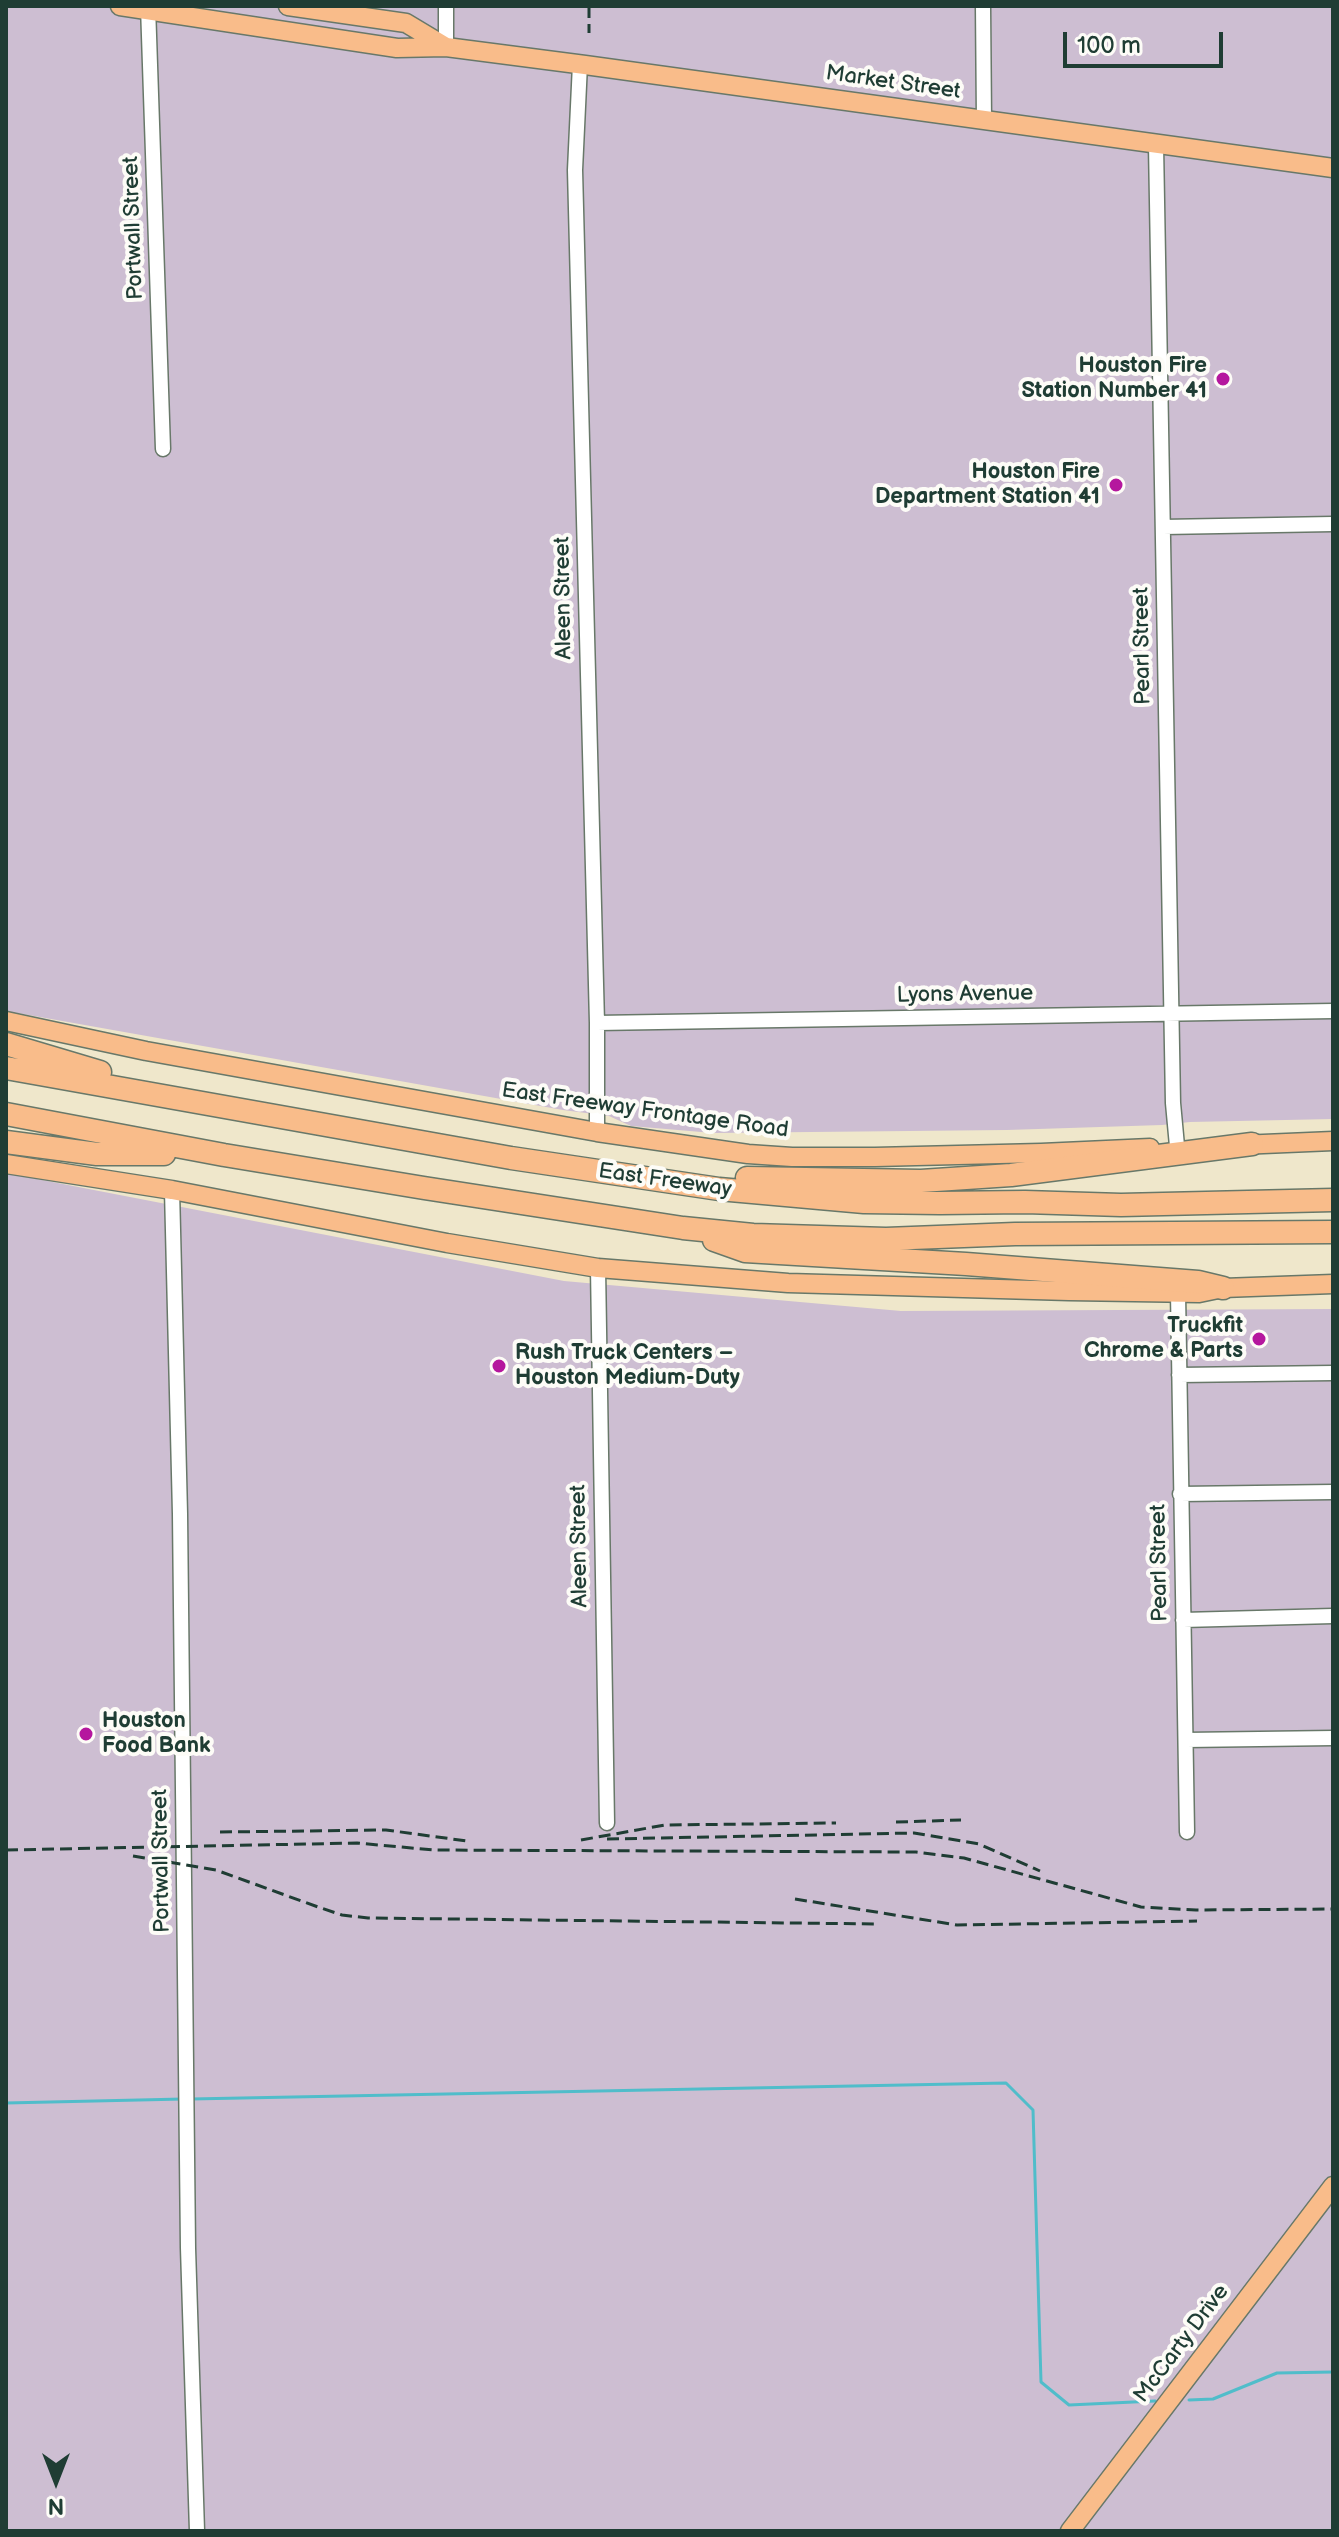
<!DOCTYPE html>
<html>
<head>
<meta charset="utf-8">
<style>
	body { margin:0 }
	#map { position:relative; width:1339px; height:2537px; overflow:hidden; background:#efe7cb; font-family:"Balsamiq Sans",sans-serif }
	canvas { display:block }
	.frame { position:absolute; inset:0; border:8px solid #1f3d34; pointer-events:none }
	.north { position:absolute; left:16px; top:2441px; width:80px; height:80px; -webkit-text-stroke:6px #fdfcf7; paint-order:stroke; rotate:180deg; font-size:22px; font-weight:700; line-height:32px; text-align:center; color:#1f3d34 }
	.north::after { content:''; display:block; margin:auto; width:28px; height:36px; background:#1f3d34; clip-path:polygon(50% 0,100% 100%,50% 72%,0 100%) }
	.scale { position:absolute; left:1063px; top:32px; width:160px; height:36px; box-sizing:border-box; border:4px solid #1f3d34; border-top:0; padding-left:10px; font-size:24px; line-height:28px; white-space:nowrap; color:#1f3d34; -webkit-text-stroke:6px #fdfcf7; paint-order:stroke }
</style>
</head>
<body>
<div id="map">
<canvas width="1339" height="2537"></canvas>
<div class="frame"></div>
<div class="north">N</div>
<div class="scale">100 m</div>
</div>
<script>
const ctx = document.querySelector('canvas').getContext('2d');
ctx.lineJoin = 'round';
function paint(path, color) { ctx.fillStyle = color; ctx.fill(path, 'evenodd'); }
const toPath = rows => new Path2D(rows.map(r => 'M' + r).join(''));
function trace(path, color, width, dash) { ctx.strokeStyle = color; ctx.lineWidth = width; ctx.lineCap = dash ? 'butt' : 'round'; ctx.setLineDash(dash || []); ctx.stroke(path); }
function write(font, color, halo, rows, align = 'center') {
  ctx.font = font + ' "Balsamiq Sans",sans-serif'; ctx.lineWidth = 8; ctx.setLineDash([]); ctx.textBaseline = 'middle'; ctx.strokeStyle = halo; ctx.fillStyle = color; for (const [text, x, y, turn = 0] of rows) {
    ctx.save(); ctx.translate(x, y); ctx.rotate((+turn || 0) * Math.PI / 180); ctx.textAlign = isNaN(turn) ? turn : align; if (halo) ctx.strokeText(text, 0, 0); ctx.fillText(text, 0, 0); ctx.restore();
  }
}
paint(toPath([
	[6,6,1333,6,1333,1119,1190,1122,1162,1125,1007,1130,713,1133,631,1126,609,1116,563,1110,6,1011],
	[6,1173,564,1281,901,1311,1333,1309,1333,2531,6,2531]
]), '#cdbed2');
trace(toPath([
	[191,2099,1006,2083,1033,2110,1041,2382,1069,2405,1155,2401],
	[6,2103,183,2099],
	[1189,2400,1213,2399,1277,2373,1333,2372]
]), '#50bdca', 3);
const minor = toPath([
	[148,6,163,449],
	[446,6,446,47],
	[983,6,984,121],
	[580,64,575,170,597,1023,597,1132],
	[1156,145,1173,1103,1177,1146],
	[1163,527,1333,524],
	[597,1023,1333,1011],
	[172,1190,180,1514,188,2248,197,2531],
	[598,1268,607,1823],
	[1178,1293,1187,1832],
	[1179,1375,1333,1373],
	[1180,1494,1333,1492],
	[1183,1620,1333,1616],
	[1186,1740,1333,1738]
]);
const major = toPath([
	[120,6,397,48,446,47,585,65,1333,168],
	[288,6,406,23,446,47],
	[6,1021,146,1051,597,1132,748,1154,792,1157,875,1157,1041,1153,1150,1148],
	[1240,1145,1333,1141],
	[6,1164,172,1190,447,1243,598,1268,788,1283,1069,1291,1199,1293,1223,1288,1333,1284],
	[1070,2531,1333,2186]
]);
const highway = toPath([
	[6,1044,100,1072],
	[6,1068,511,1158,719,1189,864,1202,940,1203,1025,1202,1121,1205,1333,1200],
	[6,1114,224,1155,424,1188,683,1228,753,1235,886,1239,1015,1234,1333,1232],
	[6,1142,97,1154,164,1154],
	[747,1178,921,1181,1011,1175,1252,1144],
	[714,1240,745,1251,966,1264,1198,1282,1223,1288]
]);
trace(minor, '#687869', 17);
trace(major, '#687869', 21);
trace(highway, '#687869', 25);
trace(minor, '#fff', 14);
trace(major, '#f9bc8a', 18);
trace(highway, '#f9bc8a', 22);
trace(toPath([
	[589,6,589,33],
	[896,1822,961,1820],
	[220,1832,386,1830,467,1841],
	[607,1839,914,1833,979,1844,1040,1871],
	[581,1840,665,1825,836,1823],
	[6,1850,357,1843,434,1850,916,1852,964,1858,1141,1907,1196,1910,1333,1909],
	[133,1856,216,1870,318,1907,342,1915,368,1918,879,1924],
	[795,1899,957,1925,1197,1921]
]), '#1f3d34', 3, [12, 6]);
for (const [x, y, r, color] of [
	[1223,379,8,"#b5179e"],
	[1116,485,8,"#b5179e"],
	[1259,1339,8,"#b5179e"],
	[499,1366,8,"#b5179e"],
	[86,1734,8,"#b5179e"]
]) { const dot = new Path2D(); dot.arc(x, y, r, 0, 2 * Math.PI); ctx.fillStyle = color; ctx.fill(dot); trace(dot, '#fdfcf7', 3); }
write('22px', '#1f3d34', '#fdfcf7', [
	["Market Street",893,83,8],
	["Portwall Street",134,228,-92],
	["Aleen Street",564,598,-91],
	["Pearl Street",1143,646,-91],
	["Lyons Avenue",965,995,-1],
	["East Freeway Frontage Road",645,1111,8],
	["East Freeway",665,1181,8],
	["Aleen Street",580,1546,-91],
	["Pearl Street",1160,1563,-91],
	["Portwall Street",162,1861,-91],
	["McCarty Drive",1182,2344,-53]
]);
write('bold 22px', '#1f3d34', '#fdfcf7', [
	["Houston Fire",1207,366],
	["Station Number 41",1207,391],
	["Houston Fire",1100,472],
	["Department Station 41",1100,497],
	["Truckfit",1243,1326],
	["Chrome & Parts",1243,1351],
	["Rush Truck Centers –",515,1353,"left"],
	["Houston Medium-Duty",515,1378,"left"],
	["Houston",102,1721,"left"],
	["Food Bank",102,1746,"left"]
], 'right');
</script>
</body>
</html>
